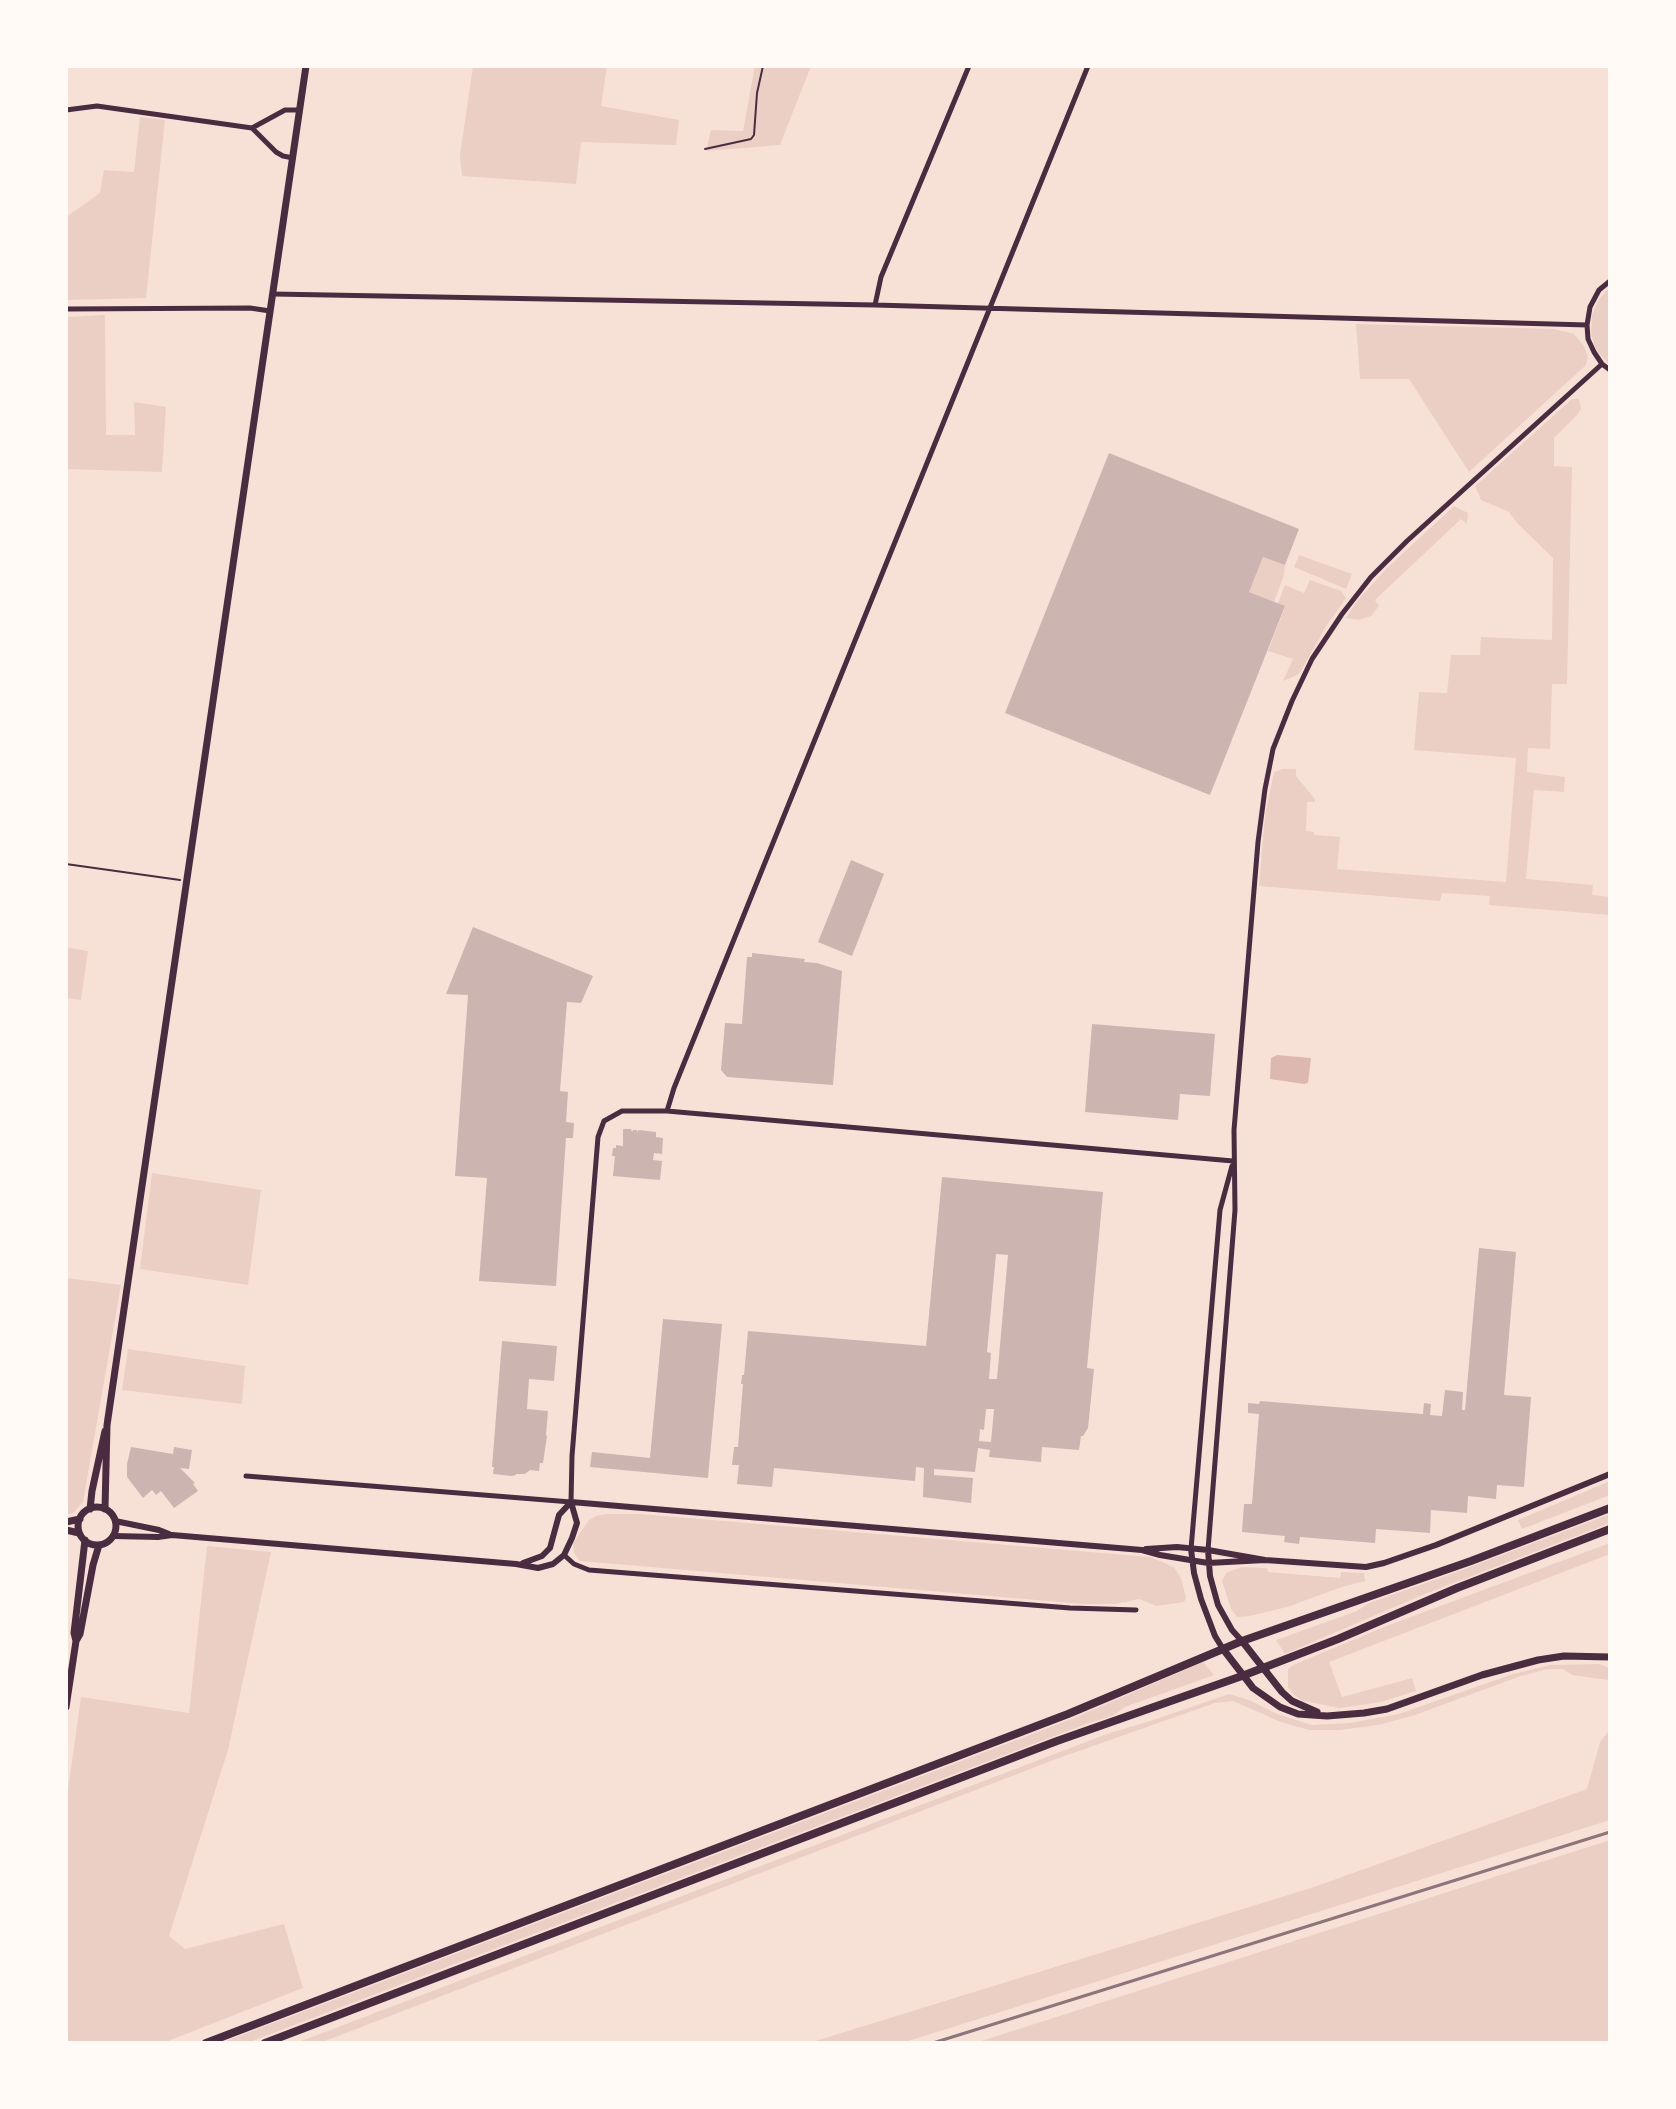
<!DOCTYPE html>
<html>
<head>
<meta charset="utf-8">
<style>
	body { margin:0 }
	#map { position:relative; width:1676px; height:2109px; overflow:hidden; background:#f7e1d7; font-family:"IBM Plex Sans",sans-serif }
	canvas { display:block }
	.frame { position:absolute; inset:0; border:68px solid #fffaf5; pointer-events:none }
</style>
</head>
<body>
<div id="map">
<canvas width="1676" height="2109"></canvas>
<div class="frame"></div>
</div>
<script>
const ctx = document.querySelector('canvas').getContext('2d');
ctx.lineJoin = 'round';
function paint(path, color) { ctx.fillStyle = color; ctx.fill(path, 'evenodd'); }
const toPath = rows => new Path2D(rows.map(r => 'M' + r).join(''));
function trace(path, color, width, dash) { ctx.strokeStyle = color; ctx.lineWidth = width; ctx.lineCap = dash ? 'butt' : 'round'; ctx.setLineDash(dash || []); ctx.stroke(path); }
paint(toPath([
	[473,66,607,66,601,106,679,120,676,145,581,142,576,184,462,176,460,155],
	[755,66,811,66,780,145,706,151,711,130,743,131],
	[140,117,165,120,146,298,66,300,66,217,100,193,104,170,134,172],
	[1610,287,1610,366,1595,348,1591,332,1592,315,1599,299],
	[105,315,106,435,135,435,134,402,166,407,162,472,66,469,66,317],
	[1356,324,1554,329,1574,334,1584,346,1588,357,1586,365,1469,472,1409,379,1360,379],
	[1572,399,1579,399,1581,409,1578,414,1554,438,1554,466,1572,467,1567,684,1552,684,1550,749,1528,748,1527,772,1565,777,1564,792,1534,790,1526,879,1593,885,1592,895,1610,897,1610,915,1489,905,1490,896,1442,893,1440,901,1259,886,1265,816,1274,772,1283,769,1296,769,1296,776,1315,799,1315,802,1307,802,1306,831,1314,832,1314,835,1340,837,1337,869,1506,882,1516,758,1414,750,1419,692,1447,693,1451,655,1480,655,1481,637,1552,640,1553,558,1517,523,1509,512,1481,500,1475,486],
	[1454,506,1468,513,1467,524,1461,519,1375,600,1379,606,1371,616,1358,620,1346,618,1357,601,1386,569],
	[1299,555,1352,574,1346,589,1294,567],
	[1263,557,1285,565,1284,575,1274,602,1249,592],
	[1310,580,1341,591,1346,598,1327,625,1299,674,1283,681,1293,659,1268,651,1285,607,1278,603,1285,585,1304,593],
	[66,947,88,951,81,1000,66,998],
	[152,1173,261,1190,248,1285,140,1269],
	[66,1278,121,1285,83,1502,73,1513,66,1515],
	[128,1349,245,1366,242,1404,122,1390],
	[1610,1481,1610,1495,1522,1529,1518,1520],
	[605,1514,641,1514,1150,1557,1174,1567,1181,1578,1186,1598,1184,1602,1156,1606,1139,1599,1116,1604,1083,1604,580,1561,574,1553,573,1543,589,1520,596,1516],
	[1610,1514,1610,1523,1425,1594,1285,1654,1276,1640,1357,1611,1369,1603,1462,1570],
	[1610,1543,1610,1554,1329,1662,1342,1697,1412,1678,1416,1691,1381,1702,1340,1708,1303,1701,1293,1694,1288,1687,1288,1669,1293,1665,1389,1625],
	[207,1546,271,1552,228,1750,169,1936,185,1949,284,1924,303,1988,163,2043,66,2043,66,1804,81,1697,189,1713],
	[1241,1567,1267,1568,1268,1572,1340,1578,1341,1572,1364,1573,1365,1581,1342,1587,1287,1607,1250,1616,1237,1617,1231,1609,1222,1581,1226,1573],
	[1203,1662,1214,1675,1125,1707,1112,1716,1086,1724,247,2043,221,2043,1074,1718],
	[1599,1664,1610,1668,1608,1680,1572,1675,1563,1669,1547,1669,1518,1677,1415,1715,1378,1725,1340,1730,1309,1730,1281,1722,1233,1701,1215,1703,1056,1759,320,2043,296,2043,1107,1734,1150,1721,1229,1694,1249,1700,1277,1714,1312,1725,1350,1723,1399,1714,1513,1674,1550,1665],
	[1610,1729,1610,1820,902,2043,809,2043,1314,1887,1587,1789,1600,1742],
	[1610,1840,1610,2043,975,2043]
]), '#ebcfc5');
paint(toPath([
	[1277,1055,1311,1058,1308,1083,1304,1084,1270,1079,1271,1058]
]), '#dcb8b0');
paint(toPath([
	[1109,453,1299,529,1285,565,1263,557,1249,592,1285,606,1210,795,1005,713],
	[851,860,884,874,852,956,818,942],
	[473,927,593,976,581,1003,567,1002,560,1091,568,1092,566,1122,574,1123,573,1138,566,1138,556,1286,479,1281,487,1178,455,1176,468,995,446,994],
	[752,953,805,959,804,962,817,963,842,971,833,1085,727,1077,721,1070,725,1023,742,1024,747,957,752,957],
	[1092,1024,1215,1034,1210,1096,1180,1094,1178,1120,1085,1112],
	[623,1129,631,1129,632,1132,633,1130,637,1130,637,1132,639,1130,656,1132,656,1137,663,1138,662,1154,654,1153,653,1160,662,1161,660,1180,613,1176,615,1156,612,1156,613,1148,616,1148,616,1145,623,1146],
	[942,1177,1103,1192,1087,1368,1094,1369,1088,1428,1083,1436,1081,1436,1079,1450,1042,1447,1041,1462,989,1457,990,1450,978,1448,975,1472,934,1469,934,1475,973,1478,971,1503,923,1497,924,1468,916,1467,915,1481,774,1468,772,1487,737,1484,739,1465,732,1465,734,1447,738,1447,743,1384,741,1384,742,1375,744,1375,748,1331,926,1346],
	[996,1254,1008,1255,997,1379,989,1379,991,1353,987,1352],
	[986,1409,994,1409,991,1442,979,1441,980,1429,984,1430],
	[1479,1248,1516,1252,1504,1395,1531,1397,1524,1487,1497,1485,1496,1499,1468,1496,1467,1513,1431,1510,1430,1533,1376,1529,1375,1543,1300,1537,1299,1544,1284,1542,1285,1536,1242,1532,1244,1504,1252,1504,1259,1414,1248,1413,1248,1403,1259,1404,1260,1401,1423,1414,1424,1403,1431,1404,1430,1415,1442,1416,1445,1390,1463,1392,1462,1410,1465,1410],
	[663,1319,722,1324,708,1478,590,1467,592,1452,650,1458],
	[502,1341,557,1346,554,1381,529,1379,527,1409,548,1411,546,1435,547,1436,543,1463,540,1463,539,1471,530,1470,525,1474,516,1474,516,1475,512,1476,493,1474,494,1467,492,1467],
	[131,1447,173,1454,174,1447,192,1450,189,1469,180,1468,195,1483,193,1484,198,1491,174,1508,161,1491,156,1495,152,1490,143,1498,127,1477,127,1464]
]), '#ccb4b1');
trace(toPath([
	[705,149,751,139,754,135,757,93,763,66],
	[66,864,180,880]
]), '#4a2c40', 2);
trace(toPath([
	[66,110,97,106,252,128,276,152,283,156,293,158],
	[252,128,285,110,300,110],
	[1610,281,1599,290,1590,307,1587,325,1588,339,1594,352,1602,364,1610,370],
	[273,294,875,305,1587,325],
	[875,305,881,277,969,66],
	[66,309,250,308,270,311],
	[667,1111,674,1088,764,865,1088,66],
	[246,1476,571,1502,572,1456,598,1137,604,1121,622,1111,667,1111,1233,1161],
	[1191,1549,1220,1210,1232,1166],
	[1208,1550,1235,1210,1234,1130,1258,842,1265,789,1273,749,1292,701,1312,659,1342,614,1371,577,1407,541,1602,364],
	[564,1555,574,1564,589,1570,1070,1608,1136,1610]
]), '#4a2c40', 5);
trace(toPath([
	[571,1502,1142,1550,1160,1555,1208,1563,1265,1560],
	[115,1521,159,1530,169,1534],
	[113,1536,158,1537,172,1535,516,1564,538,1568,553,1564,564,1555,572,1538,577,1523,571,1502],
	[1146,1549,1177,1547,1208,1550,1265,1560,1366,1567,1384,1563,1436,1545,1610,1474],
	[1191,1549,1194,1573,1201,1599,1215,1636,1223,1649],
	[1208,1550,1210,1576,1218,1605,1232,1630,1242,1641],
	[523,1563,542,1556,550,1548,559,1515,571,1502]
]), '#4a2c40', 6);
trace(toPath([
	'78 1526a19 19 0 1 1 38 0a19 19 0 1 1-38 0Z',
	[90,1509,92,1491,105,1431],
	[105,1509,107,1425,306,66],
	[66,1522,80,1519],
	[66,1530,79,1533],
	[76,1641,80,1634,93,1565,99,1545],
	[1242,1641,1282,1692,1292,1701,1317,1712],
	[1223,1649,1253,1688,1280,1707,1298,1714,1327,1716,1364,1713,1387,1709,1482,1675,1538,1660,1564,1656,1610,1657],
	[66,1707,76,1641,74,1633,85,1540]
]), '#4a2c40', 7);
trace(toPath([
	[206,2043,1068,1714,1242,1641,1471,1561,1610,1508],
	[265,2043,1057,1741,1242,1676,1338,1639,1457,1588,1610,1529]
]), '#4a2c40', 8);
trace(toPath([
	[933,2043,1610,1832]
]), '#8f747c', 3);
</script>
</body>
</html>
